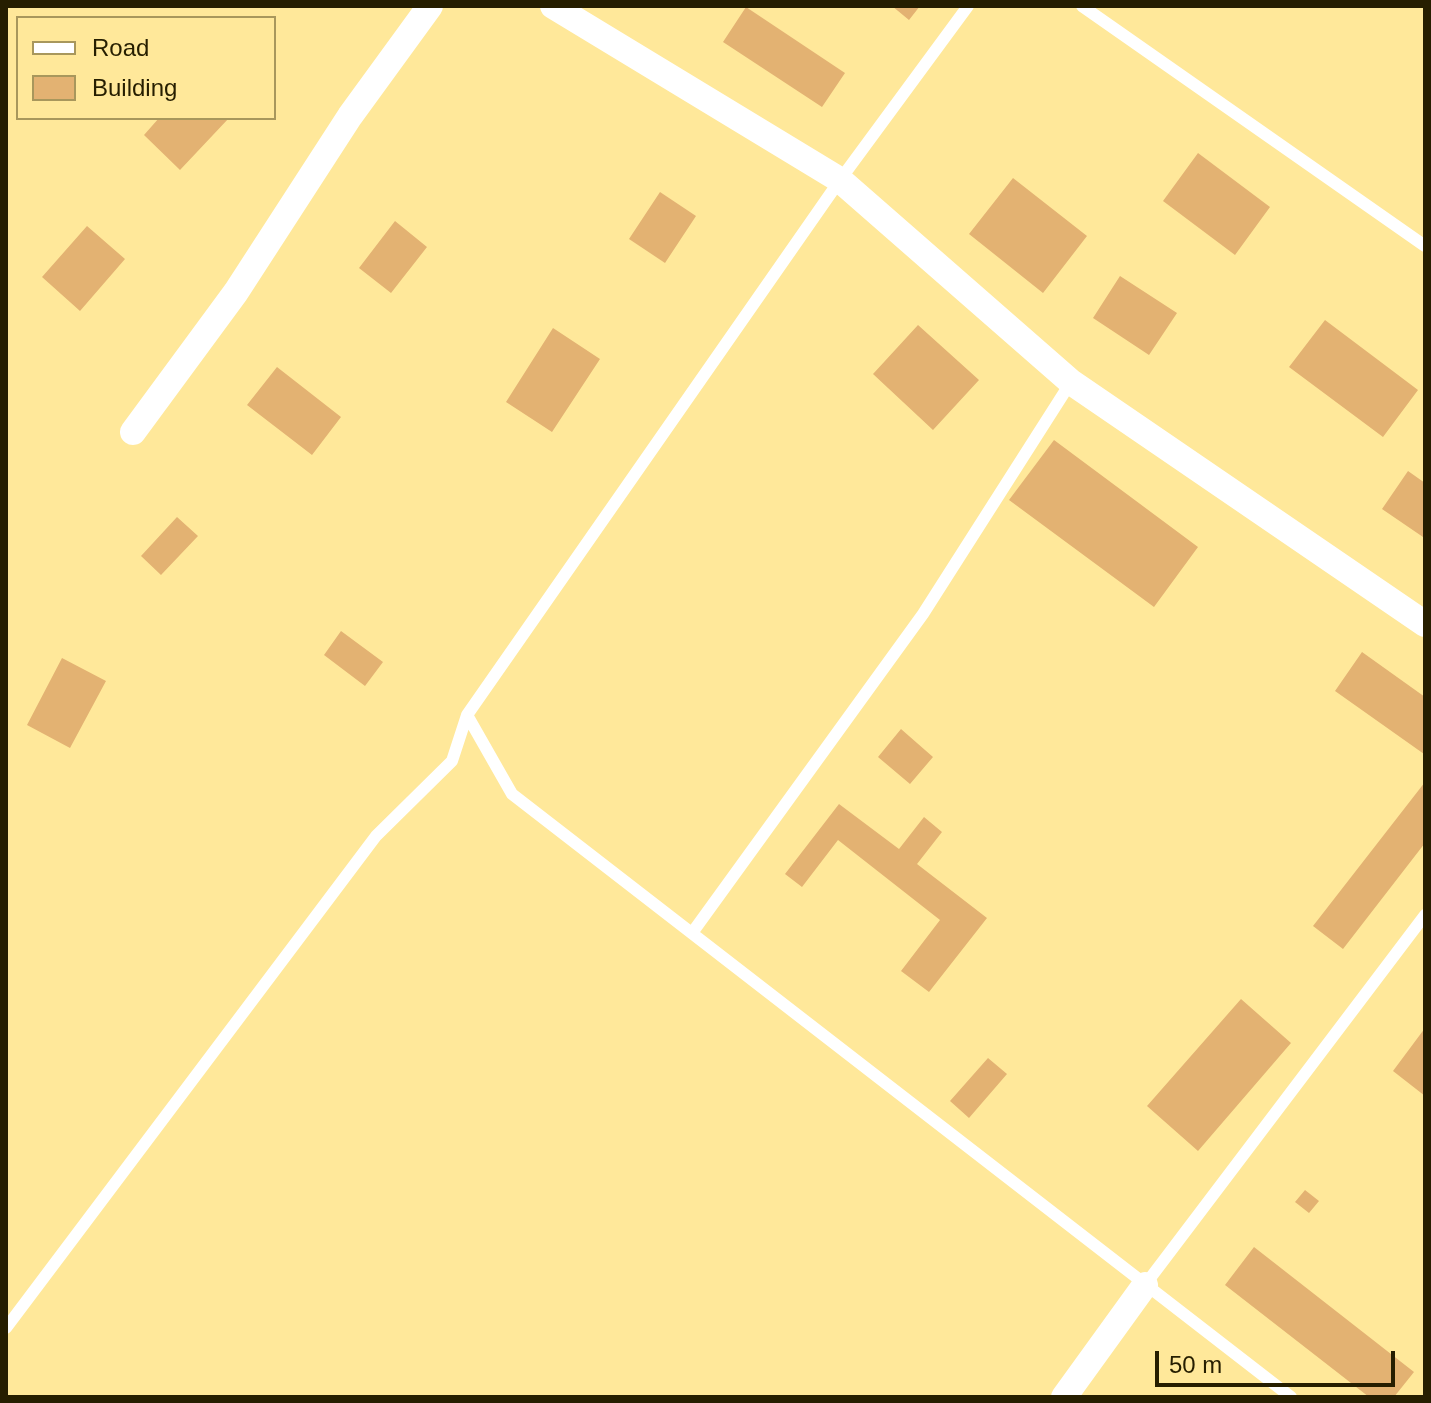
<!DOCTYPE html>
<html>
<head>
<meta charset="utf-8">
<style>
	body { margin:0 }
	#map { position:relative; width:1431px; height:1403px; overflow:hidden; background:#ffe89a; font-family:Arial,sans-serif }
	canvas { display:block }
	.frame { position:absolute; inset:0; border:8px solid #261e00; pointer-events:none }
	.legend { position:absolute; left:16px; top:16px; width:260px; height:104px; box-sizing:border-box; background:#ffe89a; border:2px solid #a8975c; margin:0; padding:10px 14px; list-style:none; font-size:24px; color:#261e00 }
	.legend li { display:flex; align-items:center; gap:16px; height:40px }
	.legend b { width:40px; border:2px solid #a8975c }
	.scale { position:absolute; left:1155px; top:1351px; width:240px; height:36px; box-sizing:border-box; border:4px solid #261e00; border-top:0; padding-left:10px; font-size:24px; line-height:28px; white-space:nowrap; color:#261e00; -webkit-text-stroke:6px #ffe89a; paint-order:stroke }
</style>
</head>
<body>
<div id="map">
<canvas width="1431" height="1403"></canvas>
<div class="frame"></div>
<ul class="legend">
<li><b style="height:10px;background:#fff"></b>Road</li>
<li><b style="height:22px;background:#e3b272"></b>Building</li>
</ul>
<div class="scale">50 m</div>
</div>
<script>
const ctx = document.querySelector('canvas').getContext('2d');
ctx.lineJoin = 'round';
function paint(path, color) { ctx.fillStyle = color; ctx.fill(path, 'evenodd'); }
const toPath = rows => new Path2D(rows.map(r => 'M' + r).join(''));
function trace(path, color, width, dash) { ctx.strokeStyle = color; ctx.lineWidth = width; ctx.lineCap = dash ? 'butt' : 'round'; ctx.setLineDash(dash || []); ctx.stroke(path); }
paint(toPath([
	[892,6,920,6,909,20],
	[746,7,845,73,822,107,723,42],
	[159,118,229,118,180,170,144,135],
	[1198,153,1270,207,1235,255,1163,201],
	[1013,178,1087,236,1043,293,969,234],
	[660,192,696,216,665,263,629,239],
	[395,221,427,247,391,293,359,268],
	[87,226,125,259,80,311,42,277],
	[1120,276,1177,313,1149,355,1093,318],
	[1325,320,1418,390,1383,437,1289,367],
	[918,325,979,380,933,430,873,374],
	[553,328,600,359,552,432,506,402],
	[277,367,341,417,312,455,247,405],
	[1054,440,1198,547,1154,607,1009,500],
	[1408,471,1425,483,1423,537,1382,509],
	[177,517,198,536,161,575,141,556],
	[341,631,383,662,365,686,324,655],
	[1362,652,1425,697,1424,754,1335,691],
	[62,658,106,681,70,748,27,725],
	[901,729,933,757,910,784,878,757],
	[1425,782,1425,843,1343,949,1313,926],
	[839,804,899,849,924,817,942,832,917,864,987,918,929,992,901,971,940,920,838,840,802,887,785,874],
	[1241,999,1291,1043,1198,1151,1147,1106],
	[1425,1028,1425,1096,1393,1071],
	[988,1058,1007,1074,969,1118,950,1101],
	[1305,1190,1319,1201,1309,1213,1295,1202],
	[1254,1247,1414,1372,1394,1397,1369,1397,1225,1285]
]), '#e3b272');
trace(toPath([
	[968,6,840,180,467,715,512,794,1291,1397],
	[1082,6,1425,246],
	[692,933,923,614,1071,382],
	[1145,1285,1425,915],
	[6,1328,376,836,452,761,467,715]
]), '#fff', 12);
trace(toPath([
	[553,6,840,180,1071,382,1425,624],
	[133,432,236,292,350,116,430,6],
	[1064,1397,1145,1285]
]), '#fff', 26);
</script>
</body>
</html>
